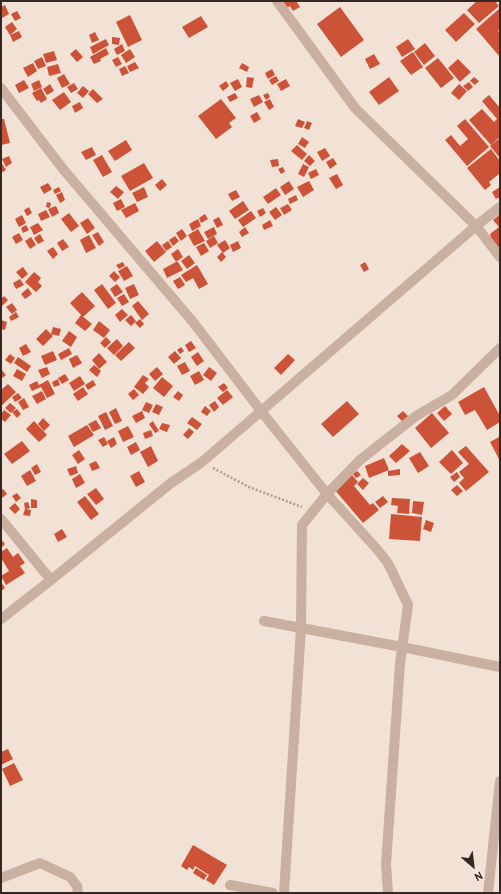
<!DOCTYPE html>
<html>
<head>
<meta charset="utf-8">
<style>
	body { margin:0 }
	#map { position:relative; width:501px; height:894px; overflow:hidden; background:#f1e2d5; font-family:"PT Sans",sans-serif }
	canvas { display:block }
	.frame { position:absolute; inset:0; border:2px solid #332824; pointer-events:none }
	.north { position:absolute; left:453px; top:846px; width:40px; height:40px; -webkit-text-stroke:3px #f9ece1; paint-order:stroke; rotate:152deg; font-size:11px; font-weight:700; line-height:16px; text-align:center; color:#332824 }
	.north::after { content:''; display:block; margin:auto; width:14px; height:18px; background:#332824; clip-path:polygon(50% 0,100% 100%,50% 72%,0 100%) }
</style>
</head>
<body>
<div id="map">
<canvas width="501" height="894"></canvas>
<div class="frame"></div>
<div class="north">N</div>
</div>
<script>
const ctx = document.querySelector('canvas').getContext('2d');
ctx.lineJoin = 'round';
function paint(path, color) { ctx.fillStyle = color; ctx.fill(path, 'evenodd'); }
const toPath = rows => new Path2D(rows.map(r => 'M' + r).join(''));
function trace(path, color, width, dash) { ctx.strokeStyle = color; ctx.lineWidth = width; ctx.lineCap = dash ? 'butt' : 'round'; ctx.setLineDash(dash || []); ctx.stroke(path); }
paint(toPath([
	[282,1,296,1,300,7,293,11,290,6,287,8],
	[477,1,495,1,499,6,479,23,467,10],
	[5,5,9,14,2,18,1,16,1,7],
	[340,7,364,40,341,57,317,24],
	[500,8,500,29,498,31,500,33,500,57,476,29],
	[17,11,21,18,15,21,11,14],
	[464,13,475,24,456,42,445,30],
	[130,15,142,40,128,47,116,22],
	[201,16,208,27,189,38,182,27],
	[12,22,17,29,10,35,19,31,22,37,13,42,10,35,5,27],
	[95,32,99,40,92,43,89,35],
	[112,37,120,38,119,45,112,44],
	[106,39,109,45,93,54,90,47],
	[408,39,415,49,402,57,396,47],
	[425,43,435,56,424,65,414,52],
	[122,44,125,51,117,55,114,49],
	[106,48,109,54,100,59,101,61,94,64,90,57],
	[76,49,83,57,77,62,70,54],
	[130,49,135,57,126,63,121,55],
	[54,51,57,60,46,63,43,54],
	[413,52,423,67,411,75,400,61],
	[374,54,380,64,370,69,365,59],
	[42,57,46,66,38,69,34,61],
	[118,57,122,64,116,67,112,60],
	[438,58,454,78,441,88,425,68],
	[458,59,471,72,460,82,448,68],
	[135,62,139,68,130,72,127,66],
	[33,63,37,71,28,77,23,68],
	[242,63,249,67,247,72,239,68],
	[58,64,61,73,49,76,47,67],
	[125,66,129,73,122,76,119,69],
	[272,69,275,75,268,79,265,73],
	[64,74,70,84,62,88,57,78],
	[276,76,279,81,272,85,269,80],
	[247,77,254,78,252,88,246,87],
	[389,77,399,91,379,105,369,92],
	[474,77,479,81,475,85,470,81],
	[238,79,242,87,235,91,230,83],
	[286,79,290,86,281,91,277,84],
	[24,80,29,88,19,93,15,85],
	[39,80,42,87,34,91,31,84],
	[226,81,229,86,223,91,219,86],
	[469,82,473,87,468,91,463,86],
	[74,83,78,89,71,93,67,87],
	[50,84,54,91,47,95,43,89],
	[459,84,467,91,459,100,451,93],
	[83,86,89,91,83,98,77,93],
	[41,88,47,99,41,103,39,100,37,101,32,93],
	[93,89,103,99,97,103,88,94],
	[64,92,71,102,60,110,52,100],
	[235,93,238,98,230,102,227,97],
	[268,93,270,97,266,100,263,95],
	[259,95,263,102,254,107,250,99],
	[489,95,500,108,500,137,491,145,469,120,482,109,494,122,497,119,482,101],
	[221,99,236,118,229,123,232,127,216,139,198,116],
	[270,99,274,107,269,110,264,102],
	[80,102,83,108,75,113,72,106],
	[257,112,261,119,254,123,250,116],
	[1,119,4,119,10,143,1,145],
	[298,119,305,122,302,128,295,126],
	[465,119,489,147,467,166,445,140,451,135,460,146,468,139,457,126],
	[307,121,312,123,309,130,304,128],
	[302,137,309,142,305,148,298,144],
	[500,138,500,158,490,146],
	[126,140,132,150,115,161,108,151],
	[297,145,307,154,302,160,291,151],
	[92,147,96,155,86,160,81,152],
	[325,148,330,156,322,161,317,152],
	[491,149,500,161,500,175,499,174,489,182,491,185,485,190,467,168],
	[102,155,112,172,103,177,93,160],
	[309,155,315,161,310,166,304,161],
	[9,156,12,163,6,167,2,159],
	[333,158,337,164,330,169,326,162],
	[278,159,279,166,272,167,270,160],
	[1,162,6,170,1,173],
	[144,163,153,178,130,191,121,176],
	[303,164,309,167,304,177,298,174],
	[283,167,285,172,281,174,278,169],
	[316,169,319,175,311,179,308,173],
	[337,174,343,185,336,189,329,178],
	[162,179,167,185,160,191,155,185],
	[289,181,294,189,285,195,280,187],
	[309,181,314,190,303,197,297,187],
	[48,183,52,189,44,194,40,187],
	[116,186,124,192,118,199,110,192],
	[59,187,61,191,55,194,53,190],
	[144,187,148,197,137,202,132,193],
	[500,187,500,197,496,199,492,192],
	[276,188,281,195,268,204,263,197],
	[236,190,240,197,232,201,228,194],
	[62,192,65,200,60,203,56,195],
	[296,195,298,200,290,204,288,199],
	[121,199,125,207,117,211,113,203],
	[243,201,249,210,235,219,229,211],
	[47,202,51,203,50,208,46,207],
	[135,203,139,211,126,218,121,210],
	[288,204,292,210,284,215,280,208],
	[56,206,59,213,52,217,48,209],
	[29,207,32,213,27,216,24,210],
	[276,207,282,215,275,220,269,212],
	[263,208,266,213,260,217,257,211],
	[46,210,50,217,41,221,38,214],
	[251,211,256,218,243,227,238,220],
	[69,213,79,226,71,232,61,219],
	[205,214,208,219,201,223,199,218],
	[500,214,500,248,496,251,486,240,491,236,490,234,499,227,493,220],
	[22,215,26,223,19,227,15,219],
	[219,217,223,225,217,228,213,220],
	[88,218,95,228,87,234,80,223],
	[198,219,201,226,192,231,189,224],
	[270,220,273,226,264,230,262,225],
	[38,223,43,230,34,235,30,227],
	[26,225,29,230,23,233,21,228],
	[214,227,217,234,208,239,204,232],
	[245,227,249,233,242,237,239,232],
	[182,229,187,236,181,241,176,233],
	[198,229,205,241,194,246,188,235],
	[98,232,104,242,99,246,92,235],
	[19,233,23,240,16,244,12,237],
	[40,234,44,241,38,244,34,238],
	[89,235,96,248,86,253,80,240],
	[175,236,179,241,173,246,169,240],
	[214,236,218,243,210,248,206,241],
	[31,237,36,245,30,249,25,241],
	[63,239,69,247,62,251,57,243],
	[225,240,230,248,223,253,217,245],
	[157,241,166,252,154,262,145,251],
	[168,241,172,247,166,251,162,245],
	[238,241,241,248,233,252,230,245],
	[204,243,209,251,201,256,196,247],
	[53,247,58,254,53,259,47,251],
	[178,249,183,257,176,262,171,254],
	[222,252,226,257,221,262,217,257],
	[189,255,195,263,187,269,181,261],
	[123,262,125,266,119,269,116,265],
	[176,262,178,262,183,270,167,278,163,269],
	[365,262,369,269,364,272,360,265],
	[197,265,208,284,199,289,193,278,186,282,181,275],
	[127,266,133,276,124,281,118,271],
	[23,267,28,274,22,279,16,272],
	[114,271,120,277,115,282,109,276],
	[34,272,41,278,38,282,42,286,36,292,25,282],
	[180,277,185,285,178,289,173,281],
	[20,279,24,285,16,289,13,283],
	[102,284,116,303,108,309,94,290],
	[117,284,123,292,115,297,110,289],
	[134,284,139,295,130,299,125,288],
	[28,288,32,294,25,299,21,294],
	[82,292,95,306,83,317,70,303],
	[124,294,129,302,122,306,117,298],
	[4,296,8,300,2,306,1,305,1,299],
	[138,301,149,314,142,320,132,306],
	[12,303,17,310,12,314,6,307],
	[122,309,128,315,120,322,115,315],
	[16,312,19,317,11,321,9,317],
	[81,315,92,324,85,331,75,323],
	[131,315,136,321,131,326,125,320],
	[140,319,144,324,140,328,135,323],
	[1,320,7,322,5,330,1,329],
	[99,321,110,330,104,338,93,330],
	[53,327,61,329,59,336,51,334],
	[46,329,53,336,43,346,36,339],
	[69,331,77,337,71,347,62,341],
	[106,337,111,342,105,348,100,343],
	[117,339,123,346,114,355,107,348],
	[191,341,196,348,189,352,185,345],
	[129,342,135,348,121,361,115,355],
	[26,344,31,352,23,356,19,348],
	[181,347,184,351,180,354,177,350],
	[69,348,72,354,61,360,58,354],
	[53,351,57,360,45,365,41,356],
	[175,351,181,358,174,364,168,357],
	[198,352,204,361,197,366,191,357],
	[99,353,107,362,99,369,92,360],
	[10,354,15,358,11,364,5,360],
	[288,354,295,360,281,375,274,368],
	[77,355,82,363,73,368,69,359],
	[18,357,31,366,27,372,14,363],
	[185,362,190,371,182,375,177,366],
	[94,365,101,371,97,377,89,370],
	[47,367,50,374,42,378,38,370],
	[157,367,163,374,155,381,149,374],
	[209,367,217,373,211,381,203,375],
	[1,369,6,375,1,379],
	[17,369,26,374,22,381,13,376],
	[199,371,204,380,195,385,190,376],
	[65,374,69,380,62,384,58,378],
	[143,375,149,379,145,383,149,387,143,394,134,387],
	[80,376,85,384,74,391,69,383],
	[162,377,173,386,164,397,153,388],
	[58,379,60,385,54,387,52,382],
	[48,380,55,394,47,398,41,387,32,391,29,385,37,381,39,385],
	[93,380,96,385,88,390,85,385],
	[224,383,228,388,223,392,218,387],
	[8,384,16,392,1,406,1,390],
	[83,387,88,394,78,401,73,394],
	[484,387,500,416,500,422,487,430,475,410,465,415,458,402],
	[134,389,139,395,133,400,128,394],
	[227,390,233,397,223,405,217,398],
	[42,391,46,399,37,404,32,396],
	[178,391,183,395,179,401,173,397],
	[18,393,22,398,15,402,12,397],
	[24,398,29,407,23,410,18,402],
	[215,401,219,407,214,412,209,405],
	[347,401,359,414,333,437,321,424],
	[146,402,153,405,149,413,142,410],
	[10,403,16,408,11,413,5,408],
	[156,404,163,407,159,415,152,412],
	[205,406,211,411,207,416,201,412],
	[445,406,452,414,444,421,437,413],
	[116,408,122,421,115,424,109,412],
	[17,409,21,414,17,418,12,412],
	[4,410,11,415,5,422,1,419,1,414],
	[142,411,145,418,136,423,132,416],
	[403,411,409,417,404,423,397,416],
	[106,412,113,426,105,430,98,416],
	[432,413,449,433,431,448,415,428],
	[192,417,202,424,197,430,187,423],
	[43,418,50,425,44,431,38,424],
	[96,420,101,428,93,432,88,424],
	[34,421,47,435,39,442,26,429],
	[153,421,159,431,155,433,149,424],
	[162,423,170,425,167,432,159,429],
	[87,425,94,435,74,447,68,436],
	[128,426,134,437,123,442,118,431],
	[189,428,194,432,188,439,183,435],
	[151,430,153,436,145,439,143,433],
	[104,437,108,444,103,447,98,440],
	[114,437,117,444,111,448,107,441],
	[499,437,500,439,500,461,490,442],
	[22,441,30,451,12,464,4,454],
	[136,442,140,450,131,455,127,447],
	[402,444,410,451,396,463,389,456],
	[151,446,158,461,148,467,140,452],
	[466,446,489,472,466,491,459,483,464,478,459,472,469,464,458,452],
	[79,450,85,459,78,464,72,455],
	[452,450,463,463,451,474,439,462],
	[420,452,429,466,418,473,409,458],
	[384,458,389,470,369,478,365,466],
	[96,461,100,468,92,471,89,464],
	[37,464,41,472,35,475,31,468],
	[76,466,78,473,70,476,67,469],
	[400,469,400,475,388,476,388,471],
	[30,470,36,481,27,486,21,476],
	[139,471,145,482,136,487,130,476],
	[357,471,361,475,356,478,353,474],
	[457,472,460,477,454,482,450,477],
	[80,474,85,483,76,488,72,479],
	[352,475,358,482,354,486,370,505,373,503,379,510,363,523,334,489],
	[363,478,369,483,363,490,357,484],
	[457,485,463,491,457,496,451,490],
	[96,488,104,499,96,505,87,494],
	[3,489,7,494,1,499,1,490],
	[17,493,21,498,16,502,12,496],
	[85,496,99,514,91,520,77,502],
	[383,496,388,502,380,508,375,502],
	[392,498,410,499,409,514,397,513,398,506,391,505],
	[31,499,37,500,37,508,31,508],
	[413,501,424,502,422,515,412,513],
	[28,502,30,508,26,509,31,510,30,516,23,515,25,509,24,503],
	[15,503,20,509,15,514,9,508],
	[391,514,422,517,420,541,389,539],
	[426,520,434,523,431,532,423,529],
	[62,529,67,537,58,542,54,534],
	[1,539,5,544,1,548],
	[7,548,13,557,18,553,25,563,20,566,25,573,6,585,1,576,9,571,1,558,1,552],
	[1,582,5,588,1,591],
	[8,749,13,759,1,765,1,752],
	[14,763,23,780,10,786,2,769],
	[193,845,227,865,214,885,206,880,209,875,195,866,193,870,189,867,187,870,181,866],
	[196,868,207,875,204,880,193,873]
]), '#cc5238');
trace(toPath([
	[213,468,249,487,302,507]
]), '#b59a8b', 2.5, [2, 2]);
trace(toPath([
	[277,1,355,108,476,226,500,257],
	[1,88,63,169,193,322,261,411,327,494,376,548,388,563,408,605,400,664,386,864,388,893],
	[1,519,51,580],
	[1,619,51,580,171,483,202,462,476,226,500,207],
	[264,621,402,647,500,667],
	[1,878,40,863,70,877,77,886,78,893],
	[230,885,273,893],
	[284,893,301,628,302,525,327,494,360,460,416,416,452,395,500,348],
	[488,893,500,781]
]), '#c9b0a1', 10);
</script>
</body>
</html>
